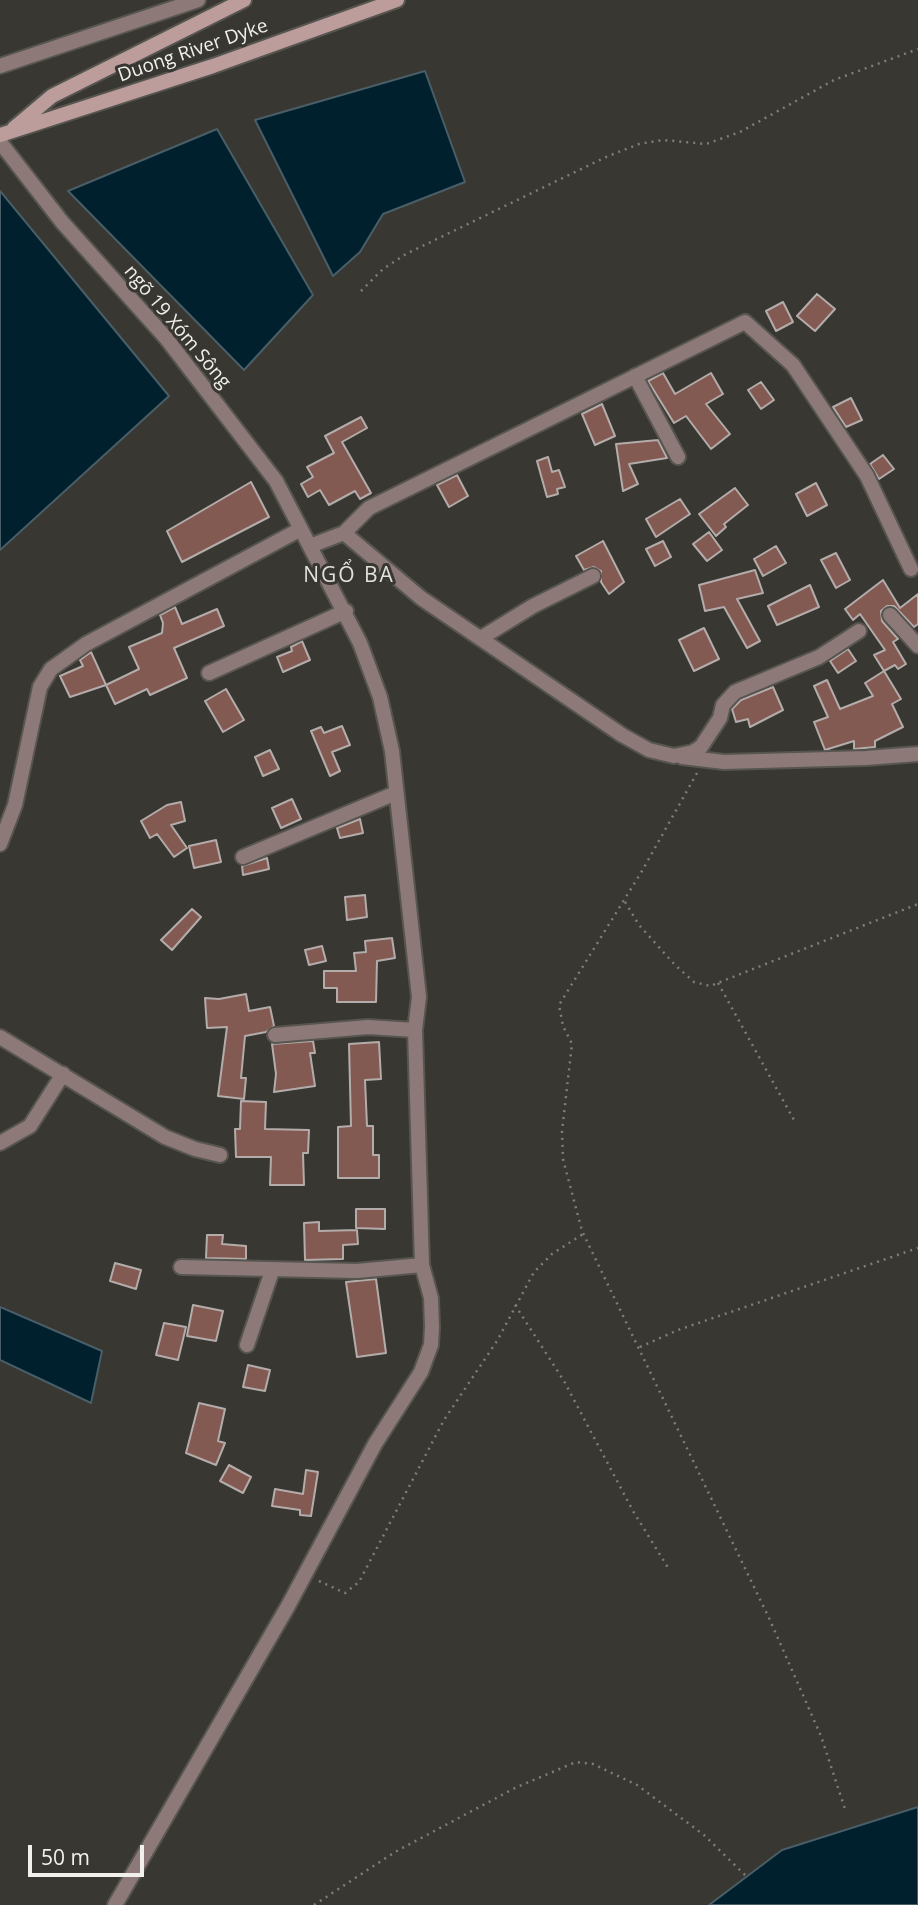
<!DOCTYPE html>
<html>
<head>
<meta charset="utf-8">
<style>
	body { margin:0 }
	#map { position:relative; width:918px; height:1905px; overflow:hidden; background:#383732; font-family:"Open Sans",sans-serif }
	canvas { display:block }
	.scale { position:absolute; left:28px; top:1845px; width:116px; height:32px; box-sizing:border-box; border:4px solid #f1f0ed; border-top:0; padding-left:9px; font-size:21px; line-height:24px; white-space:nowrap; color:#f1f0ed; -webkit-text-stroke:5px #383732; paint-order:stroke }
</style>
</head>
<body>
<div id="map">
<canvas width="918" height="1905"></canvas>
<div class="scale">50 m</div>
</div>
<script>
const ctx = document.querySelector('canvas').getContext('2d');
ctx.lineJoin = 'round';
function paint(path, color) { ctx.fillStyle = color; ctx.fill(path, 'evenodd'); }
const toPath = rows => new Path2D(rows.map(r => 'M' + r).join(''));
function trace(path, color, width, dash) { ctx.strokeStyle = color; ctx.lineWidth = width; ctx.lineCap = dash ? 'butt' : 'round'; ctx.setLineDash(dash || []); ctx.stroke(path); }
function write(font, color, halo, rows, align = 'center') {
  ctx.font = font + ' "Open Sans",sans-serif'; ctx.lineWidth = 6; ctx.setLineDash([]); ctx.textBaseline = 'middle'; ctx.strokeStyle = halo; ctx.fillStyle = color; for (const [text, x, y, turn = 0] of rows) {
    ctx.save(); ctx.translate(x, y); ctx.rotate((+turn || 0) * Math.PI / 180); ctx.textAlign = isNaN(turn) ? turn : align; if (halo) ctx.strokeText(text, 0, 0); ctx.fillText(text, 0, 0); ctx.restore();
  }
}
const water = toPath([
	[425,71,465,182,383,214,360,252,333,276,255,120,425,71],
	[217,129,313,295,244,370,68,191,217,129],
	[0,191,169,396,0,550,0,191],
	[0,1307,102,1351,91,1403,0,1360,0,1307],
	[918,1807,918,1905,709,1905,782,1850,918,1807]
]);
paint(water, '#01202e');
trace(water, '#495e67', 2);
const building = toPath([
	[817,294,835,309,815,331,797,316,817,294],
	[783,302,793,322,776,331,766,311,783,302],
	[663,373,675,394,711,373,723,394,706,404,730,434,711,449,686,416,674,423,648,381,663,373],
	[761,382,774,400,761,409,748,390,761,382],
	[851,398,862,420,846,427,833,407,851,398],
	[602,404,615,436,595,445,582,414,602,404],
	[361,417,367,428,342,442,371,493,360,499,355,491,329,505,320,490,308,497,301,484,313,477,307,467,334,453,325,436,361,417],
	[658,440,667,458,629,464,638,484,623,491,616,444,658,440],
	[883,455,894,469,879,479,870,464,883,455],
	[548,457,552,472,559,470,565,487,557,489,558,494,547,497,537,461,548,457],
	[457,475,468,496,449,507,437,485,457,475],
	[251,482,269,517,182,562,167,531,251,482],
	[816,483,827,505,807,516,796,494,816,483],
	[735,488,748,505,724,524,726,527,716,536,699,514,735,488],
	[680,499,690,514,656,537,646,519,680,499],
	[709,532,722,550,707,561,693,544,709,532],
	[603,541,624,582,609,594,601,582,601,571,594,567,584,570,576,556,603,541],
	[663,541,671,557,655,566,646,549,663,541],
	[776,546,786,563,763,576,754,559,776,546],
	[836,553,850,580,836,588,821,560,836,553],
	[755,570,763,593,737,599,760,641,747,648,724,607,705,611,699,585,755,570],
	[883,580,900,608,918,594,918,624,914,627,894,606,887,606,881,611,882,621,898,639,893,642,906,664,898,669,895,665,884,671,874,655,885,650,860,614,853,620,845,609,883,580],
	[810,585,819,607,777,625,768,606,810,585],
	[175,607,182,624,217,609,224,626,174,648,187,678,150,695,147,689,115,704,106,685,139,669,129,647,162,633,163,623,160,615,175,607],
	[704,628,719,659,694,671,679,640,704,628],
	[302,641,310,660,283,672,277,657,292,651,291,647,302,641],
	[848,649,856,661,838,673,830,661,848,649],
	[91,652,106,685,70,697,60,676,83,666,80,660,91,652],
	[884,671,901,699,892,704,903,727,875,741,875,747,854,749,854,741,825,750,814,722,828,717,814,686,827,680,840,709,873,696,865,683,884,671],
	[773,687,783,710,750,727,748,719,736,722,732,709,741,700,773,687],
	[226,689,244,720,223,732,205,701,226,689],
	[342,726,350,745,332,752,340,771,330,776,311,731,321,727,324,733,342,726],
	[270,750,279,769,263,776,255,757,270,750],
	[292,799,301,819,281,828,272,808,292,799],
	[181,802,185,821,171,825,187,848,174,857,157,834,150,838,141,821,167,805,181,802],
	[360,819,363,833,340,838,337,828,360,819],
	[216,840,221,862,194,868,189,846,216,840],
	[267,858,269,869,243,875,242,866,267,858],
	[365,895,367,917,347,920,345,897,365,895],
	[192,909,201,917,172,950,161,940,192,909],
	[392,938,395,958,377,961,376,1002,337,1002,337,988,324,988,324,971,356,971,354,953,366,952,365,941,392,938],
	[322,946,326,961,309,965,305,950,322,946],
	[246,994,249,1011,270,1007,274,1026,266,1032,245,1036,241,1078,246,1078,244,1099,218,1096,227,1027,207,1028,205,998,219,999,246,994],
	[313,1041,315,1053,310,1053,315,1086,274,1092,276,1074,272,1044,313,1041],
	[379,1042,381,1079,365,1080,367,1126,373,1126,373,1155,379,1155,379,1178,338,1178,338,1127,351,1126,349,1044,379,1042],
	[241,1101,266,1102,265,1129,309,1130,308,1153,303,1153,304,1185,270,1185,271,1157,236,1157,235,1129,240,1129,241,1101],
	[356,1209,385,1209,385,1229,356,1228,356,1209],
	[319,1222,319,1231,357,1230,358,1244,343,1245,343,1259,305,1260,304,1223,319,1222],
	[207,1235,223,1235,222,1244,246,1246,246,1259,206,1258,207,1235],
	[115,1263,141,1270,136,1289,110,1281,115,1263],
	[376,1279,386,1353,357,1357,346,1282,376,1279],
	[193,1305,223,1311,216,1341,187,1336,193,1305],
	[164,1323,186,1327,178,1360,156,1355,164,1323],
	[248,1365,270,1370,265,1391,243,1387,248,1365],
	[199,1403,225,1409,218,1441,225,1443,216,1465,186,1453,199,1403],
	[229,1465,251,1477,243,1493,220,1481,229,1465],
	[306,1470,318,1472,311,1516,300,1515,300,1510,272,1506,275,1489,303,1494,306,1470]
]);
paint(building, '#835a52');
trace(building, '#b3acab', 2);
const minor = toPath([
	[0,142,62,222,166,338,276,481,360,643,380,697,392,751,419,997,415,1030,422,1265,357,1271,181,1267],
	[635,376,678,457],
	[344,533,421,598,622,735,649,750,674,756,693,752,701,747,720,718,723,705,735,692,819,657,859,631],
	[310,546,344,533,369,508,745,322,793,365,867,476,911,569],
	[890,615,918,646],
	[481,638,533,606,593,576],
	[209,673,346,611],
	[682,757,724,762,866,758,918,754],
	[0,844,15,805,40,687,51,669,86,644,299,530],
	[243,857,396,793],
	[275,1035,368,1027,415,1030],
	[0,1037,165,1137,195,1149,220,1155],
	[0,1143,30,1126,63,1074],
	[247,1345,272,1271],
	[115,1905,288,1606,375,1444,421,1372,431,1345,432,1327,431,1298,422,1265]
]);
const tertiary = toPath([
	[0,66,198,0]
]);
const secondary = toPath([
	[14,128,52,96,244,0],
	[0,135,213,66,397,0]
]);
trace(minor, '#565550', 18);
trace(tertiary, '#565550', 18);
trace(secondary, '#565550', 18);
trace(toPath([
	[361,291,383,269,406,254,606,157,639,144,663,140,706,144,740,132,834,80,918,49],
	[697,773,642,871,559,1005,563,1026,572,1044,562,1131,563,1159,582,1231,769,1618,821,1736,845,1809],
	[625,902,639,925,675,965,694,982,710,986,918,904],
	[718,983,794,1120],
	[515,1305,564,1381,633,1511,670,1571],
	[640,1347,678,1330,918,1248],
	[319,1581,345,1593,359,1582,444,1420,497,1341,534,1272,552,1254,583,1234],
	[314,1905,395,1852,515,1788,576,1762,593,1764,637,1785,704,1835,745,1875]
]), '#7f7e7a', 2.5, [2, 5]);
trace(minor, '#8d7978', 14);
trace(tertiary, '#8d7978', 14);
trace(secondary, '#bd9d9c', 14);
write('19px', '#f1f0ed', '#383732', [
	["Duong River Dyke",193,51,-19],
	["ngõ 19 Xóm Sông",177,327,50]
]);
ctx.letterSpacing = '2px';
write('21px', '#e1e0da', '#383732', [
	["NGỔ BA",349,576]
]);
ctx.letterSpacing = '0px';
</script>
</body>
</html>
